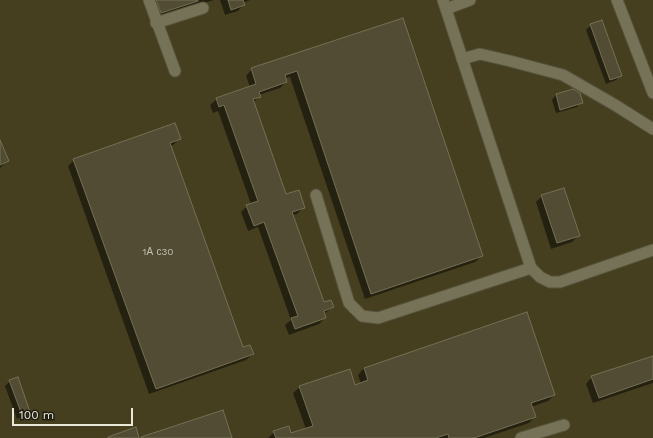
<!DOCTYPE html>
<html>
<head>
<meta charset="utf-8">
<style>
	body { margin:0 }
	#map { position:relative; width:653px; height:438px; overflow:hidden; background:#3b371e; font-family:"Work Sans",sans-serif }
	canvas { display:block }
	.scale { position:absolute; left:12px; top:408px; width:121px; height:18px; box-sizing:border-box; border:2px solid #eae8d9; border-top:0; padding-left:5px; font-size:12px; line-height:14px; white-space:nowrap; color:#eae8d9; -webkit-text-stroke:3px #201e13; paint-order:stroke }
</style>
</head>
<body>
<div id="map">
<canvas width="653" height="438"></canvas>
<div class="scale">100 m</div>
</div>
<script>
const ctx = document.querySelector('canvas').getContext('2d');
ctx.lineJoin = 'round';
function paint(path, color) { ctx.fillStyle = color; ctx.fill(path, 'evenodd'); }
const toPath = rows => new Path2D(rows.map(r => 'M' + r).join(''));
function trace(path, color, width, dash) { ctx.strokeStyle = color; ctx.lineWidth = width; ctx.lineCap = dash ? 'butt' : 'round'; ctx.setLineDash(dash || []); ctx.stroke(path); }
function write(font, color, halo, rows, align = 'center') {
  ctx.font = font + ' "Work Sans",sans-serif'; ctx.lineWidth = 3; ctx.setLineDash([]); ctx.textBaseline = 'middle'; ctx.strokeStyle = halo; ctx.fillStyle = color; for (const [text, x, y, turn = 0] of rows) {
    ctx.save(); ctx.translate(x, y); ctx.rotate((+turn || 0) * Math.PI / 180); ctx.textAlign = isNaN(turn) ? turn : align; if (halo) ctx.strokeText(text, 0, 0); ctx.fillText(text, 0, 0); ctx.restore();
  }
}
paint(toPath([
	[0,0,653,0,653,438,0,438]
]), '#453f1f');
paint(toPath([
	[148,0,214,0,155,18],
	[220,0,250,0,243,3,243,5,238,11,225,15],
	[402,19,482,256,475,262,365,299,290,77,285,78,286,82,280,88,259,95,259,96,253,103,286,196,304,207,297,214,293,215,324,303,333,307,324,314,325,318,319,324,289,335,285,325,291,320,258,227,248,231,241,212,247,206,251,204,218,111,213,113,210,105,217,99,250,87,246,76,252,69],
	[591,25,621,75,616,80,606,84,586,30],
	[573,90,582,102,577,107,556,113,552,100,556,95],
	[179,139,173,145,170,146,243,348,253,354,246,360,149,394,68,166,74,160],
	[0,146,7,161,0,168],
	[542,196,578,236,572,242,551,249,536,202],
	[653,357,653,383,593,403,586,384,592,377],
	[364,368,554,395,548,401,531,407,535,416,529,423,484,438,268,438,274,432,291,435,306,429,293,393,300,387,355,386,361,384,358,375],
	[10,381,29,412,24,416,17,419,5,386]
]), '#0007');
const building = toPath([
	[156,0,198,0,198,1,161,13,156,0],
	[228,0,243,0,245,5,231,10,228,0],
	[403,18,483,256,371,294,297,71,285,75,287,82,259,92,261,97,253,99,286,194,299,190,305,208,292,212,324,302,331,300,334,307,324,311,326,318,295,329,291,318,298,316,264,222,254,226,246,205,258,201,224,105,219,107,216,98,256,84,251,68,403,18],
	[602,20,622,76,610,80,590,24,602,20],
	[573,89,580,93,583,103,560,110,556,94,573,89],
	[175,123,181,139,170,143,243,347,250,345,254,354,156,389,73,159,175,123],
	[0,140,9,161,0,165,0,140],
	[564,188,580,236,557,243,541,195,564,188],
	[527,312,555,395,531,403,536,417,474,438,449,438,448,434,436,438,276,438,273,431,289,426,291,433,313,426,299,386,350,369,355,385,368,380,364,368,527,312],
	[653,356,653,379,599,398,591,376,653,356],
	[18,377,30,412,22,415,9,380,18,377],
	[223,410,232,438,141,438,141,437,223,410],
	[136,427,139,438,108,438,108,437,136,427]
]);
paint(building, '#514c33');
trace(building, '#747055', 1);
const minor = toPath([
	[149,0,175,71],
	[443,0,531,268,540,277,550,282,560,282,653,250],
	[617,0,653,93],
	[446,9,470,0],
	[156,23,203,8],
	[462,59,480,54,510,61,563,75,615,105,653,129],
	[316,195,349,303,362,316,378,318,531,268],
	[521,438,564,425]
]);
trace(minor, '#56533d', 13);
trace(minor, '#767257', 11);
write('10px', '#c4c1b0', null, [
	["1А с30",158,252]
]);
</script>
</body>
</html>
